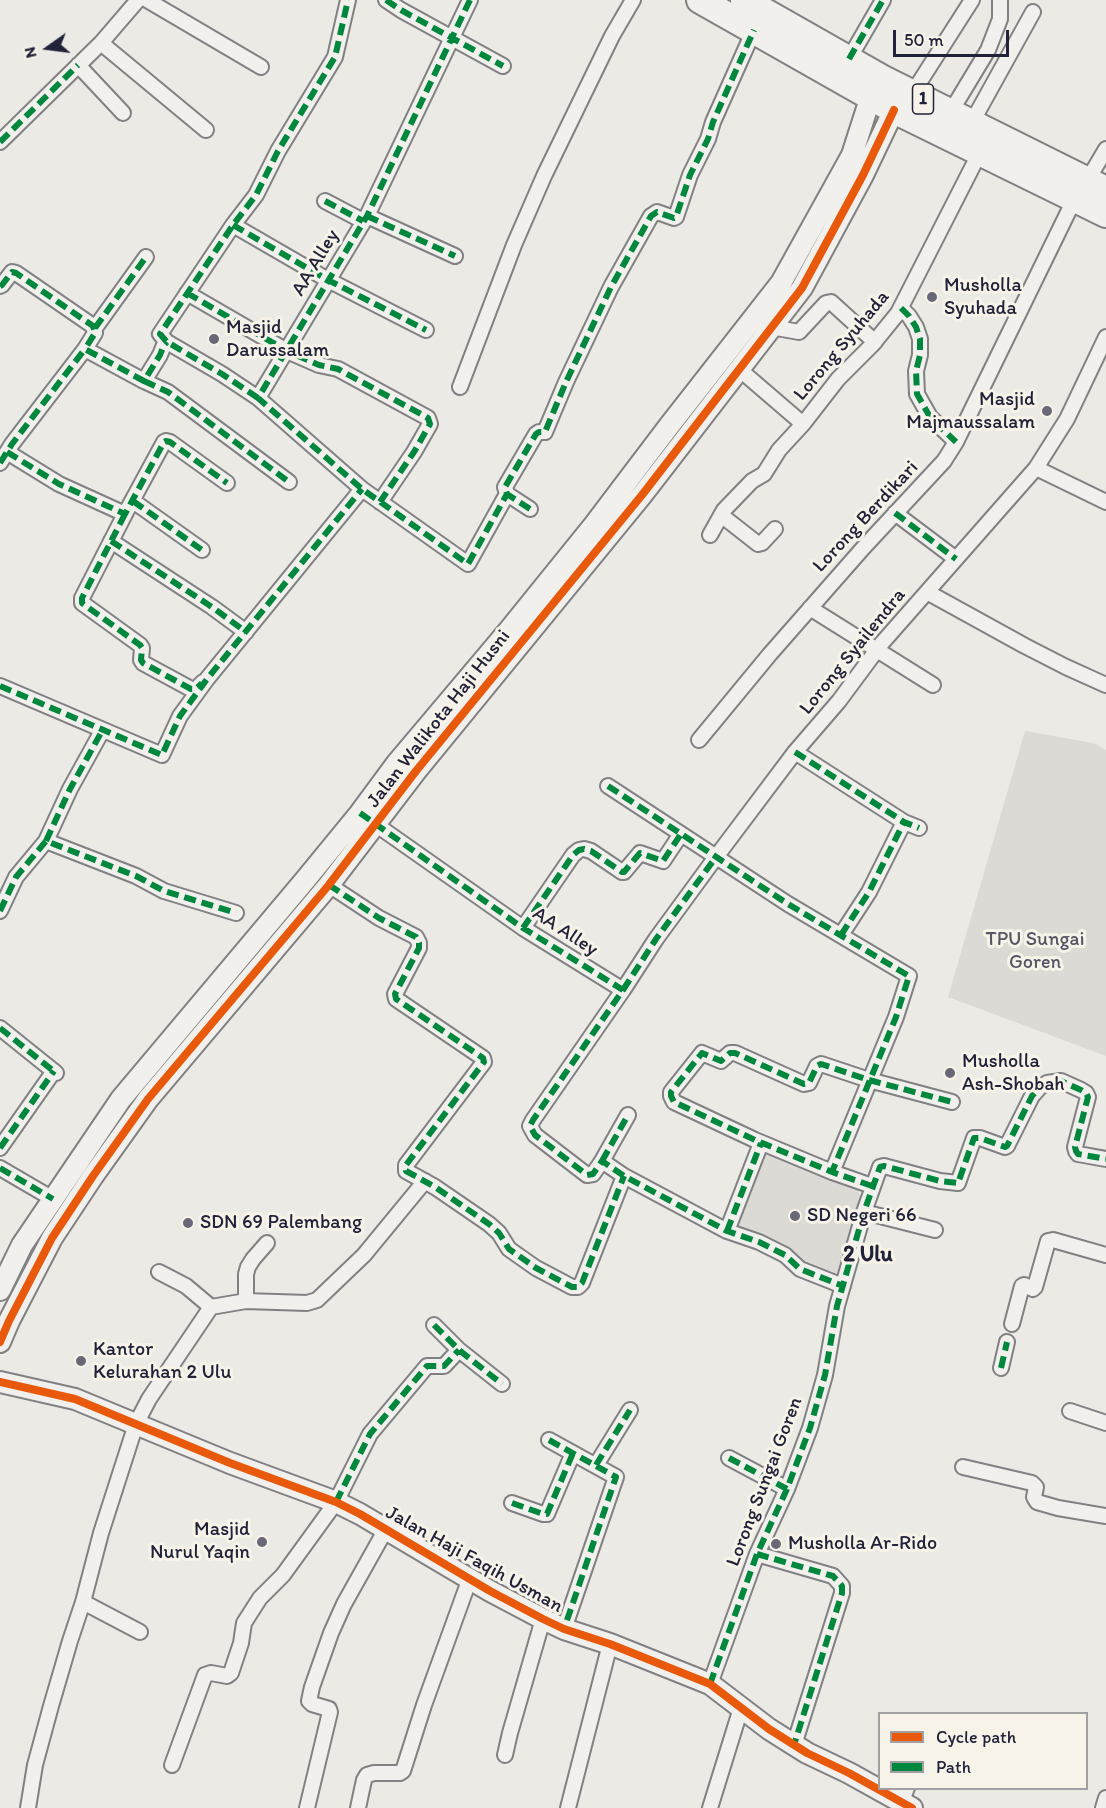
<!DOCTYPE html>
<html>
<head>
<meta charset="utf-8">
<style>
	body { margin:0 }
	#map { position:relative; width:1106px; height:1808px; overflow:hidden; background:#ebeae4; font-family:Itim,sans-serif }
	canvas { display:block }
	.legend { position:absolute; left:878px; top:1712px; width:210px; height:78px; box-sizing:border-box; background:#f7f3e8; border:2px solid #a29fa3; margin:0; padding:8px 10px; list-style:none; font-size:18px; color:#22223b }
	.legend li { display:flex; align-items:center; gap:12px; height:30px }
	.legend b { width:30px; border:2px solid #a29fa3 }
	.north { position:absolute; left:18px; top:18px; width:60px; height:60px; -webkit-text-stroke:4px #f7f3e8; paint-order:stroke; rotate:256deg; font-size:16px; font-weight:700; line-height:24px; text-align:center; color:#22223b }
	.north::after { content:''; display:block; margin:auto; width:21px; height:27px; background:#22223b; clip-path:polygon(50% 0,100% 100%,50% 72%,0 100%) }
	.scale { position:absolute; left:893px; top:30px; width:116px; height:27px; box-sizing:border-box; border:3px solid #22223b; border-top:0; padding-left:8px; font-size:18px; line-height:21px; white-space:nowrap; color:#22223b; -webkit-text-stroke:4px #f7f3e8; paint-order:stroke }
</style>
</head>
<body>
<div id="map">
<canvas width="1106" height="1808"></canvas>
<ul class="legend">
<li><b style="height:8px;background:#e8590c"></b>Cycle path</li>
<li><b style="height:8px;background:#00873e"></b>Path</li>
</ul>
<div class="north">N</div>
<div class="scale">50 m</div>
</div>
<script>
const ctx = document.querySelector('canvas').getContext('2d');
ctx.lineJoin = 'round';
function paint(path, color) { ctx.fillStyle = color; ctx.fill(path, 'evenodd'); }
const toPath = rows => new Path2D(rows.map(r => 'M' + r).join(''));
function trace(path, color, width, dash) { ctx.strokeStyle = color; ctx.lineWidth = width; ctx.lineCap = dash ? 'butt' : 'round'; ctx.setLineDash(dash || []); ctx.stroke(path); }
function write(font, color, halo, rows, align = 'center') {
  ctx.font = font + ' Itim,sans-serif'; ctx.lineWidth = 6; ctx.setLineDash([]); ctx.textBaseline = 'middle'; ctx.strokeStyle = halo; ctx.fillStyle = color; for (const [text, x, y, turn = 0] of rows) {
    ctx.save(); ctx.translate(x, y); ctx.rotate((+turn || 0) * Math.PI / 180); ctx.textAlign = isNaN(turn) ? turn : align; if (halo) ctx.strokeText(text, 0, 0); ctx.fillText(text, 0, 0); ctx.restore();
  }
}
paint(toPath([
	[760,1147,855,1182,864,1206,838,1278,725,1225]
]), '#dcdad5');
paint(toPath([
	[1025,731,1093,743,1106,750,1106,1056,948,997]
]), '#dddad5');
const street = toPath([
	[147,0,261,67],
	[386,0,401,10,503,66],
	[470,0,367,216,258,398,362,489,468,564,507,494],
	[101,43,206,130],
	[849,59,883,0],
	[78,65,123,113],
	[912,94,972,0],
	[950,113,988,50,1000,19,1000,0],
	[971,124,1033,12],
	[0,142,101,43,138,0],
	[1087,181,1106,149],
	[325,201,363,221],
	[367,216,455,256],
	[233,225,328,280,426,330],
	[0,286,2,285,12,272,16,273,93,326,95,333,85,349,144,381,160,355,164,345,167,342],
	[187,293,287,351,319,365,338,369,428,418,430,424,414,452,380,502],
	[901,308,909,316,916,327,920,339,920,355,916,371,917,394,930,417,956,442],
	[771,327,799,332,826,303,831,302,875,342],
	[95,328,146,257],
	[739,369,803,424,838,379,872,345,898,313,980,152],
	[144,381,168,392,289,482],
	[460,387,514,245,544,176,612,36,633,0],
	[258,398,222,374,167,342,160,334,233,225,256,195,278,151,335,57,348,0],
	[7,452,59,484,125,514,164,442,166,441,170,442,227,483],
	[0,463,12,444,85,349],
	[1036,468,1106,502],
	[133,501,202,550],
	[530,509,507,494,505,487,536,434,539,432,545,432,566,382,611,287,651,216,657,212,674,218,676,217,690,175,708,139,713,122,754,30],
	[895,513,956,559],
	[125,514,82,598,82,603,140,645,142,648,141,660,143,663,191,689,196,689,203,682],
	[721,515,758,544,762,543,775,529],
	[710,535,724,510,752,481,764,474,779,450,803,424],
	[111,541,212,607,246,632],
	[927,592,1025,646,1066,667,1106,685],
	[810,608,933,685],
	[0,686,162,755,180,716,207,679,362,489],
	[699,740,770,654,864,547,944,461,956,442,1074,200],
	[795,752,904,822,919,828],
	[608,786,788,904,909,976,896,1017,832,1172],
	[368,819,523,928,623,990,533,1120,530,1126,535,1135,587,1175,593,1174,602,1161,624,1176,727,1231,759,1242,785,1255,800,1269,843,1286],
	[46,841,70,789,102,731],
	[329,885,379,918,416,937,419,943,419,948,395,994,396,999,483,1058,484,1062,406,1165,406,1171,435,1187,489,1224,499,1233,509,1249,536,1268,572,1287,578,1287,582,1283,624,1176],
	[0,911,16,877,46,841,136,876,164,891,236,913],
	[523,928,573,855,579,850,584,849,591,851,622,872,624,872,640,853,663,861,681,834],
	[841,935,869,892,904,822],
	[623,990,656,939,716,857,795,752,839,701,882,643,1036,468,1067,419,1106,337],
	[0,1028,56,1073],
	[0,1148,54,1071],
	[602,1161,628,1115],
	[0,1168,53,1199],
	[872,1186,832,1172,755,1140,674,1102,671,1096,671,1092,702,1053,721,1061,730,1053,735,1053,804,1084,809,1083,817,1066,821,1064,869,1080,952,1102],
	[864,1212,935,1230],
	[727,1231,761,1143],
	[246,1301,246,1274,248,1267,253,1259,267,1243],
	[211,1307,246,1301,307,1303,317,1300,364,1255,425,1181],
	[1012,1324,1022,1286,1024,1285,1033,1289,1035,1287,1048,1241,1053,1240,1106,1255],
	[434,1325,459,1350,502,1384],
	[1001,1368,1007,1342],
	[1070,1411,1106,1423],
	[549,1440,616,1477,564,1629],
	[729,1458,787,1489],
	[596,1465,630,1410],
	[963,1467,1032,1483,1036,1487,1034,1497,1037,1502,1058,1508,1106,1516],
	[512,1503,543,1514,547,1514,573,1453],
	[757,1554,833,1576,842,1586,842,1593,794,1745],
	[83,1602,140,1632],
	[710,1684,757,1554,787,1489,810,1428,825,1375,837,1306,864,1212,880,1167,884,1166,940,1181,958,1183,974,1138,980,1138,1005,1147,1007,1146,1032,1096,1040,1087,1047,1083,1061,1081,1081,1090,1086,1093,1088,1097,1075,1147,1076,1151,1078,1154,1106,1159],
	[505,1755,510,1733,543,1619],
	[172,1765,205,1675,211,1673,227,1676,231,1673,241,1643,244,1623,260,1598,283,1575,336,1502,370,1434,427,1366,444,1366,459,1350],
	[901,1803,907,1788],
	[28,1808,35,1765,51,1706,70,1641,83,1602,101,1533,136,1424,149,1399,211,1307,186,1286,159,1272],
	[307,1808,330,1712,329,1709,312,1704,309,1701,312,1687,331,1633,344,1604,386,1529],
	[358,1808,364,1780,367,1775,374,1773,400,1773,403,1771,424,1705,470,1578],
	[568,1808,610,1644],
	[710,1808,741,1708],
	[1103,1808,1106,1798]
]);
const secondary = toPath([
	[0,1290,22,1245,121,1099,306,879,360,813,397,763,510,629,594,525,669,426,781,283,852,155,871,96],
	[0,1342,9,1321,52,1238,93,1176,148,1099,328,886,416,771,642,495,802,288,863,175,894,110],
	[0,1382,75,1399,230,1463,336,1502,360,1514,490,1591,543,1619,564,1629,610,1644,710,1684,769,1729,807,1753,849,1773,912,1808]
]);
const highway = toPath([
	[700,0,894,110,1106,214],
	[744,0,885,80,1106,190]
]);
trace(street, '#818083', 18);
trace(secondary, '#818083', 24);
trace(highway, '#818083', 30);
trace(street, '#f1f0ec', 14);
trace(secondary, '#f1f0ec', 20);
trace(highway, '#f1f0ec', 26);
trace(toPath([
	[386,0,401,10,503,66],
	[470,0,367,216,258,398,362,489,468,564,507,494],
	[849,59,883,0],
	[0,142,78,65],
	[325,201,363,221],
	[367,216,455,256],
	[233,225,328,280,426,330],
	[0,286,2,285,12,272,16,273,93,326,95,333,85,349,144,381,160,355,164,345,167,342],
	[187,293,287,351,319,365,338,369,428,418,430,424,414,452,380,502],
	[901,308,909,316,916,327,920,339,920,355,916,371,917,394,930,417,956,442],
	[95,328,146,257],
	[144,381,168,392,289,482],
	[258,398,222,374,167,342,160,334,233,225,256,195,278,151,335,57,348,0],
	[7,452,59,484,125,514,164,442,166,441,170,442,227,483],
	[0,463,12,444,85,349],
	[133,501,202,550],
	[530,509,507,494,505,487,536,434,539,432,545,432,566,382,611,287,651,216,657,212,674,218,676,217,690,175,708,139,713,122,754,30],
	[895,513,956,559],
	[125,514,82,598,82,603,140,645,142,648,141,660,143,663,191,689,196,689,202,683],
	[111,541,212,607,246,632],
	[0,686,162,755,180,716,207,679,362,489],
	[795,752,904,822,919,828],
	[608,786,788,904,909,976,896,1017,832,1172],
	[360,813,523,928,623,990,533,1120,530,1126,535,1135,587,1175,593,1174,602,1161,624,1176,727,1231,759,1242,785,1255,800,1269,843,1286],
	[46,841,70,789,102,731],
	[329,885,379,918,416,937,419,943,419,948,395,994,396,999,483,1058,484,1062,406,1165,406,1171,435,1187,489,1224,499,1233,509,1249,536,1268,572,1287,578,1287,582,1283,624,1176],
	[0,911,16,877,46,841,136,876,164,891,236,913],
	[523,928,573,855,579,850,584,849,591,851,622,872,624,872,640,853,663,861,681,834],
	[841,935,869,892,904,822],
	[623,990,656,939,716,857],
	[0,1028,56,1073],
	[0,1148,54,1071],
	[602,1161,628,1115],
	[0,1168,53,1199],
	[872,1186,832,1172,755,1140,674,1102,671,1096,671,1092,702,1053,721,1061,730,1053,735,1053,804,1084,809,1083,817,1066,821,1064,869,1080,952,1102],
	[727,1231,761,1143],
	[434,1325,459,1350,502,1384],
	[1001,1368,1007,1342],
	[549,1440,616,1477,564,1629],
	[729,1458,787,1489],
	[596,1465,630,1410],
	[336,1502,370,1434,427,1366,444,1366,459,1350],
	[512,1503,543,1514,547,1514,573,1453],
	[757,1554,833,1576,842,1586,842,1593,794,1745],
	[710,1684,757,1554,787,1489,810,1428,825,1375,837,1306,864,1212,880,1167,884,1166,940,1181,958,1183,974,1138,980,1138,1005,1147,1007,1146,1032,1096,1040,1087,1047,1083,1061,1081,1081,1090,1086,1093,1088,1097,1075,1147,1076,1151,1078,1154,1106,1159]
]), '#00873e', 6, [12, 6]);
trace(toPath([
	[0,1342,9,1321,52,1238,93,1176,148,1099,328,886,416,771,642,495,802,288,863,175,894,110],
	[0,1382,75,1399,230,1463,336,1502,360,1514,490,1591,543,1619,564,1629,610,1644,710,1684,769,1729,807,1753,849,1773,912,1808]
]), '#e8590c', 8);
for (const [x, y, r, color] of [
	[932,297,6,"#686876"],
	[214,339,6,"#686876"],
	[1047,411,6,"#686876"],
	[950,1073,6,"#686876"],
	[795,1216,6,"#686876"],
	[188,1223,6,"#686876"],
	[81,1361,6,"#686876"],
	[262,1542,6,"#686876"],
	[776,1544,6,"#686876"]
]) { const dot = new Path2D(); dot.arc(x, y, r, 0, 2 * Math.PI); ctx.fillStyle = color; ctx.fill(dot); trace(dot, '#f7f3e8', 2); }
for (const [x, y, w] of [
	[923,99,21]
]) { const box = new Path2D(); box.roundRect(x - w / 2, y - 15, w, 30, 4.5); ctx.fillStyle = '#f7f3e8'; ctx.fill(box); trace(box, '#22223b', 1.5); }
write('bold 18px', '#22223b', null, [
	["1",923,99]
]);
write('20px', '#22223b', '#f7f3e8', [
	["AA Alley",316,263,-59],
	["Lorong Syuhada",842,346,-50],
	["Lorong Berdikari",866,517,-47],
	["Lorong Syailendra",853,652,-51],
	["Jalan Walikota Haji Husni",439,719,-52],
	["AA Alley",565,932,33],
	["Lorong Sungai Goren",765,1482,-69],
	["Jalan Haji Faqih Usman",474,1560,29]
]);
write('20px', '#22223b', '#f7f3e8', [
	["Musholla",944,286],
	["Syuhada",944,309],
	["Masjid",226,328],
	["Darussalam",226,351],
	["Masjid",1035,400,"right"],
	["Majmaussalam",1035,423,"right"],
	["Musholla",962,1062],
	["Ash-Shobah",962,1085],
	["SD Negeri 66",807,1216],
	["SDN 69 Palembang",200,1223],
	["Kantor",93,1350],
	["Kelurahan 2 Ulu",93,1373],
	["Masjid",250,1530,"right"],
	["Nurul Yaqin",250,1553,"right"],
	["Musholla Ar-Rido",788,1544]
], 'left');
write('20px', '#575566', '#f7f3e8', [
	["TPU Sungai",1035,940],
	["Goren",1035,963]
]);
write('bold 22px', '#22223b', '#f7f3e8', [
	["2 Ulu",868,1255]
]);
</script>
</body>
</html>
